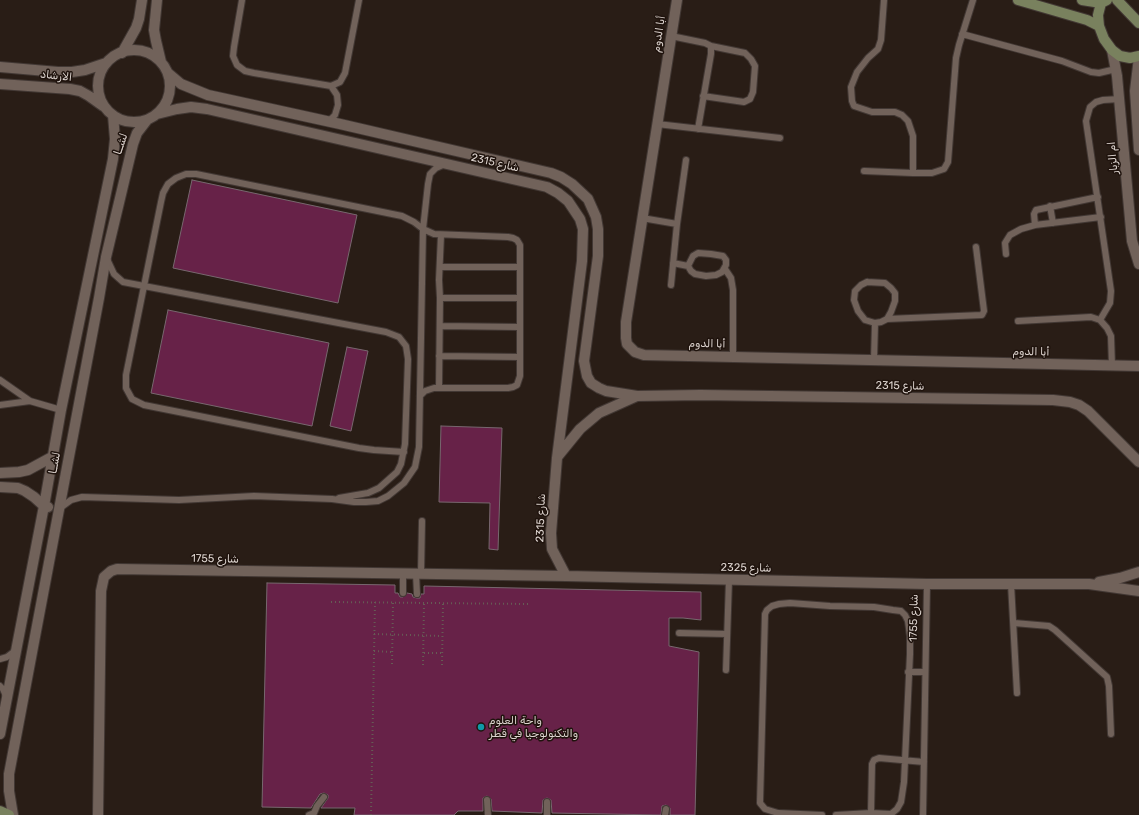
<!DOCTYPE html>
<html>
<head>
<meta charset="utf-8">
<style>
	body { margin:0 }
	canvas { display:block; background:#291d16 }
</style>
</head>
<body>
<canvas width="1139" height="815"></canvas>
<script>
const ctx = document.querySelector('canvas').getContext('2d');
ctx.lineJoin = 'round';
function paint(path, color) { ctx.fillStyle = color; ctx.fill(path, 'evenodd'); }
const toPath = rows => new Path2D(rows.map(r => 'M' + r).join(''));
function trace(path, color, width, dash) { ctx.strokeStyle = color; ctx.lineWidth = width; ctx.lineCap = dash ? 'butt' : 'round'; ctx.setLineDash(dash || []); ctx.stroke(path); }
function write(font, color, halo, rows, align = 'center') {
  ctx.font = font + ' Rubik,"Noto Naskh Arabic",sans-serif'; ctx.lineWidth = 3; ctx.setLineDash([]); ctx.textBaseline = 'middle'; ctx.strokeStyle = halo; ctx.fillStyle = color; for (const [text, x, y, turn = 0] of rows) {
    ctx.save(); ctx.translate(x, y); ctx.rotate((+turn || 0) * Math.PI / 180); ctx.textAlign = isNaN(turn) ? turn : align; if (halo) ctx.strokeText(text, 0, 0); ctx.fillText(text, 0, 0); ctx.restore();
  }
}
const building = toPath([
	[192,180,357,215,338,303,173,268,192,180],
	[168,310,329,343,312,426,151,393,168,310],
	[347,347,368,351,351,431,330,426,347,347],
	[441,426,502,428,498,550,489,549,490,503,439,502,441,426],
	[267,583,395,585,395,593,398,593,400,597,403,597,407,593,412,594,413,597,417,598,420,598,421,594,424,594,424,586,701,592,701,620,683,618,669,618,669,646,699,652,695,815,670,815,670,808,666,805,662,806,661,815,552,813,551,800,547,798,543,800,542,813,492,811,491,799,487,796,483,798,483,811,458,811,454,815,354,815,355,808,321,808,328,798,328,795,324,793,320,794,311,808,262,807,267,583]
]);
paint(building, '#672248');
trace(building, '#77676e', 1);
const lane = toPath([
	[242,0,234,47,233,56,237,65,245,71,254,73,331,86,340,82,345,73,359,0],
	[884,0,881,40,878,49,868,58,857,72,851,87,852,101,854,106,872,112,895,112,902,115,908,121,913,136,913,173,932,173,944,169,948,162,956,58,959,45,973,0],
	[962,34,1062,61,1091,72,1099,73,1116,69],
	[671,36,705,43,711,46,711,54,698,129],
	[703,96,744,102,750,99,753,92,755,66,751,59,745,53,711,46],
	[328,122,335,115,338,105,337,95,331,86],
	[657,124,780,138],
	[864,171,913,173],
	[1050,206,1053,223],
	[642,218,677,224,671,285],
	[677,224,686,160],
	[1035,225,1034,214,1036,210,1098,197],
	[1006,254,1005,243,1010,235,1021,229,1035,225,1101,217],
	[107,259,114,274,123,282,386,332,399,337,406,346,408,359,405,444,401,464,397,472,379,488,368,493,339,498],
	[673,263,688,266,691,271,695,274,706,276,716,275,722,272,726,265,726,260,723,256,711,254,698,253,693,256,688,266],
	[440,267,520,267],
	[725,269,731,278,733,290,733,357],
	[867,282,885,283,891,288,895,293,895,301,891,312,887,319,881,322,875,323,865,320,858,311,854,300,855,291,861,285,867,282],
	[440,298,520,298],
	[887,319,982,315,984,311,976,247],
	[1100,320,1110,303,1111,291,1086,121,1090,107,1096,102,1103,100,1120,99],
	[1018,321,1091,317,1100,320,1107,328,1111,336,1112,366],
	[440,326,519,327],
	[439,356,520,357],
	[874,360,875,323],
	[0,380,30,401],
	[439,388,440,298,439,280,441,235],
	[0,405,30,401,61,410],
	[404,452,374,450,359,448,144,405,132,399,126,388,126,375,161,202,163,193,168,184,176,178,186,174,196,174,402,216,414,222,423,229,434,234,508,237,513,238,517,240,520,245,520,376,517,385,513,387,508,388,434,388,425,391,420,396],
	[60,508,71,500,82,497,179,500,254,496,332,499,354,502,366,502,378,501,388,496,404,483,415,467,419,447,423,229,428,184,430,174,436,168,445,164],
	[403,574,403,593],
	[416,574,417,594],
	[421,574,422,521],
	[1011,584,1017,693],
	[1014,623,1049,626,1055,630,1107,677,1109,686,1111,734],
	[679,633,727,634],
	[0,659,7,657,16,650],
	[726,670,729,580],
	[908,672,925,672],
	[0,686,3,689,6,696],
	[487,800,488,815],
	[547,802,547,815],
	[871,813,872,764,874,760,879,758,924,762],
	[309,815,314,813,317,806,324,797],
	[665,815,666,809],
	[822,815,778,813,765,809,760,803,765,614,767,610,772,606,779,604,790,603,830,606,874,607,893,610,901,611,905,615,908,621,910,636,910,654,904,782,901,802,897,809,891,814,871,813,836,815],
	[923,815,927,584]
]);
const street = toPath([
	[157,0,154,30,156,41,161,62],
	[677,0,626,322,626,338,627,344,635,352,644,355,1139,366],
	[1112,50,1117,76,1132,241,1139,264],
	'98 86a36 36 0 1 1 72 0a36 36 0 1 1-72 0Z',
	[122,53,136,28,139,19,142,0],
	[1139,57,1135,91,1139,150],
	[0,67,58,72,72,72,85,70,106,63],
	[168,73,181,84,208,95,340,124,551,173,561,177,572,184,588,199,596,217,598,229,598,256,584,361,587,376,591,383,599,388,606,391,637,396,700,395,1053,400,1070,402,1079,405,1088,411,1139,462],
	[0,84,70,89,80,91,89,96,103,106],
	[157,114,177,109,191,107,207,109,547,187,558,193,568,201,580,219,583,229,582,261,557,458,551,533,552,549,566,576],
	[558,456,580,429,599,413,637,396],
	[0,473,19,472,28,470,52,457],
	[0,487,18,488,25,491,34,497,44,506,48,507],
	[1099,582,1120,578,1139,572],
	[0,734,44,506,61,410,113,159,115,139,113,115],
	[13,815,9,791,9,774,99,298,106,257,133,144,137,133,147,120],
	[98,815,101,591,104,577,111,571,117,569,566,576,927,584,1089,584,1139,591]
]);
const secondary = toPath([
	[1018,0,1087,20,1099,26],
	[1082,0,1101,3,1100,0],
	[1107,0,1101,3,1098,15,1099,26,1104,39,1112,50,1120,56,1130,58,1139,56],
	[1117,0,1139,23],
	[0,811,9,815]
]);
trace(lane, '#423834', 8);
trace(street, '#423834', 12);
trace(secondary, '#423834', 12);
trace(toPath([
	[331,602,528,604],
	[374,634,442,636],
	[374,651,392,652],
	[424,653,442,653],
	[392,664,393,603],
	[423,665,424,603],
	[442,665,443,604],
	[371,815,375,602]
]), '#665b55', 2, [1, 3]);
trace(lane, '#71625a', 6);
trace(street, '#71625a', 10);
trace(secondary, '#79815e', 10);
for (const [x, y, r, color] of [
	[481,727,4,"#0f9aa8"]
]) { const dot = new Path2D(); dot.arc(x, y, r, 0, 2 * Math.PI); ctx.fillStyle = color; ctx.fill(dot); trace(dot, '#1f130d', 1.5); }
write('11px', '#ddd4cf', '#1f130d', [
	["أبا الدوم",659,34,-81],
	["الارشاد",56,76,6],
	["لشــا",121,144,-71],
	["ام الزبار",1113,158,-95],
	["شارع 2315",495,163,13],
	["أبا الدوم",707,344,1],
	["أبا الدوم",1031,352,1],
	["شارع 2315",900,386,1],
	["لشــا",55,463,-79],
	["شارع 2315",541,518,-88],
	["شارع 1755",215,559,1],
	["شارع 2325",746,568,1],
	["شارع 1755",914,618,-89]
]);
write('11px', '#ddd4cf', '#1f130d', [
	["واحة العلوم",489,721],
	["والتكنولوجيا في قطر",489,734]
], 'left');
</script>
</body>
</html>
